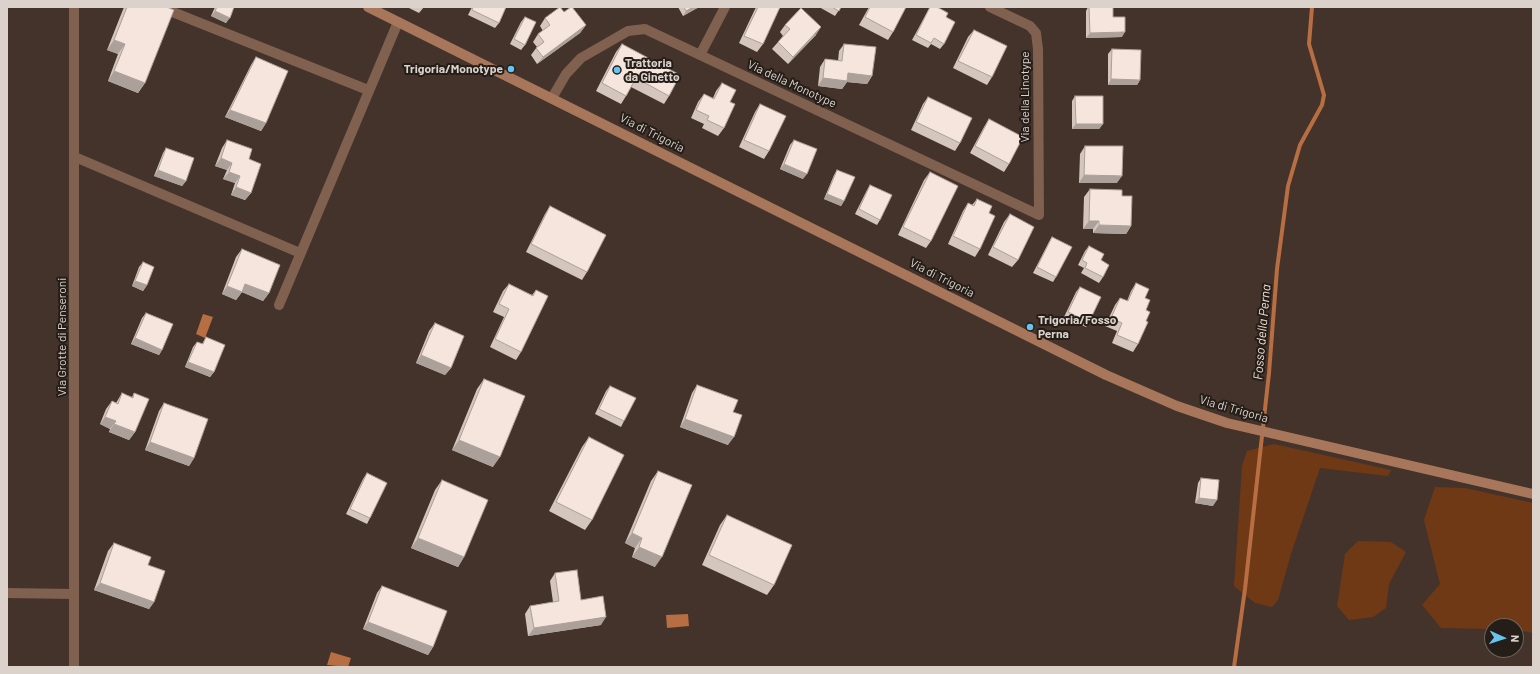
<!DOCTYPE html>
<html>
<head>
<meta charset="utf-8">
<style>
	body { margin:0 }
	#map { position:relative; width:1540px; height:674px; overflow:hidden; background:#44332a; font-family:Barlow,sans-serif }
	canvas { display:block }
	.frame { position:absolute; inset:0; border:8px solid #dcd2cc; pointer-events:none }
	.north { position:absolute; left:1484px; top:618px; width:40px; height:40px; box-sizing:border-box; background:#241d18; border:1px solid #6e6560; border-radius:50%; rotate:93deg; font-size:11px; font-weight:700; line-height:16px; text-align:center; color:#dcd2cc }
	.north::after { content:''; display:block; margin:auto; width:14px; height:18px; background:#67c4ef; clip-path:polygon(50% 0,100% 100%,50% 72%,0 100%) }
</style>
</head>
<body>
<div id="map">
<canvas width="1540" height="674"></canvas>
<div class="frame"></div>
<div class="north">N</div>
</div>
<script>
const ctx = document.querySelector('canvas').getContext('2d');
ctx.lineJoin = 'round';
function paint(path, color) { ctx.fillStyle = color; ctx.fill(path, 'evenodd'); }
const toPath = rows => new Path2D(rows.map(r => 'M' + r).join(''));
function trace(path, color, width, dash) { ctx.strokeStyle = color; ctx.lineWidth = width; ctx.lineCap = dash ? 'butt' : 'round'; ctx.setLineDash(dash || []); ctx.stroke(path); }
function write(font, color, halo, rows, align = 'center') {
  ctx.font = font + ' Barlow,sans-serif'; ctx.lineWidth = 4; ctx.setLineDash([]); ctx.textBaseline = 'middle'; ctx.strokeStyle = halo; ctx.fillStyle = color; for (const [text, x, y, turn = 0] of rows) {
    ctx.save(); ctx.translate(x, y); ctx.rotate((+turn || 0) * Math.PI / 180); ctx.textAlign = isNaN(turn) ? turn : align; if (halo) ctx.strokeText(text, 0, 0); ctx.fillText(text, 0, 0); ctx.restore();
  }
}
paint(toPath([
	[1274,444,1391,470,1388,476,1320,468,1291,554,1278,600,1272,607,1255,603,1234,586,1242,466,1247,451],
	[1435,487,1465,488,1533,503,1533,633,1516,630,1516,626,1492,626,1492,629,1441,628,1422,605,1440,584,1424,520],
	[1358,541,1391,542,1406,552,1389,584,1386,608,1373,617,1349,620,1337,606,1345,554]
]), '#6f3916');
paint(toPath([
	[203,314,213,317,205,338,196,334],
	[688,614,689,626,667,628,666,615],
	[331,652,351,658,348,667,327,665]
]), '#b76e43');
trace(toPath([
	[1234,667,1245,589,1269,373,1277,269,1288,186,1300,145,1322,105,1324,95,1309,44,1312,7]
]), '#b76e43', 4);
trace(toPath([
	[160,7,368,90],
	[700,55,725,7],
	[552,98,566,74,581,58,628,31,645,29,1039,215,1038,49,1036,33,1030,26,990,7],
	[75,157,300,253],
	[279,305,398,22],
	[7,593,74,594],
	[74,667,74,7]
]), '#80604f', 10);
trace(toPath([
	[368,7,1106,375,1177,406,1227,423,1533,494]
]), '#a8765a', 10);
paint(toPath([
	[124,7,167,7,145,83,138,93,108,81,118,54,107,50],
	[215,7,234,7,226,23,211,16],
	[407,7,424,7,419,13],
	[472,7,506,7,499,23,495,28,468,15],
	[678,7,699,7,683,16],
	[756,7,780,7,763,44,757,52,739,43],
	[819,7,841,7,835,16],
	[869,7,906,7,893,32,888,40,859,25],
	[930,7,937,7,946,17,944,44,940,49,931,44,928,48,912,40],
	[1088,7,1113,7,1113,17,1122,37,1086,38,1086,11],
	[564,12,586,25,580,33,537,64,531,55,537,47,533,42,538,34,543,31,540,26,545,18],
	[525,17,525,45,521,50,510,44,521,22],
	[785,25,816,35,788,64,772,49,778,42,783,36,780,32],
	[974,30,992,77,987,85,953,68,968,37],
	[622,44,669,96,664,104,631,87,626,96,621,104,596,91,616,52],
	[844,44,872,76,867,84,847,82,842,89,818,86,820,67,825,59,838,61,839,51],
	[1112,49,1140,80,1137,85,1108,85,1108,54],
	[256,57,266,123,261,131,225,117,251,65],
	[722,83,730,102,724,128,718,136,702,128,704,124,691,118,698,102,704,94,713,98,716,91],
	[1075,96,1103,124,1099,129,1072,129,1072,101],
	[928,97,960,143,955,151,911,130,923,104],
	[760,104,769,151,764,159,739,147,755,112],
	[989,119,1009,164,1004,172,970,153,984,127],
	[227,140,249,159,251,193,245,200,231,195,235,183,223,179,227,170,215,166,222,148],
	[794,140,803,179,780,169,790,145],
	[1085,146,1117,183,1079,183,1080,154],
	[166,148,186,181,182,186,154,176,163,153],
	[837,170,844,201,841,206,824,199,834,175],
	[930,172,931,241,926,248,898,235,924,180],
	[870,185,880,220,877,225,855,214,867,190],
	[1090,189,1122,196,1131,226,1126,234,1093,233,1093,229,1083,229,1084,197],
	[977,199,989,213,980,249,975,257,948,244,963,211,968,203,972,205],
	[550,206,587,272,582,280,526,252,545,214],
	[1010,214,1018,260,1012,267,988,255,1004,222],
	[1052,237,1056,277,1053,282,1033,273,1049,242],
	[1089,246,1101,260,1103,277,1099,283,1081,273,1084,268,1078,265,1085,251],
	[242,249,269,293,263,301,242,292,236,300,222,294,236,257],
	[143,262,147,285,143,291,132,286,139,267],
	[1136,283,1145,298,1146,321,1138,344,1133,352,1112,343,1117,331,1105,326,1115,305,1120,298,1127,301,1131,291],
	[509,284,532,295,536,290,521,352,516,360,490,347,504,317,493,312,503,291],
	[1080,287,1089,322,1086,327,1064,317,1076,292],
	[146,313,162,350,159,355,131,344,142,318],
	[435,323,451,368,445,375,416,363,429,331],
	[206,337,214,372,210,377,185,367,193,347,197,342,202,344],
	[484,379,493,467,452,450,477,389],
	[697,385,733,412,728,445,680,427,692,393],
	[610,386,624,421,621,427,595,414,606,391],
	[122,393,132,397,134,393,135,432,129,440,109,432,110,429,100,424,106,409,112,401,116,403],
	[164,403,194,458,189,466,145,450,159,411],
	[589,437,592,520,585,530,549,511,582,447],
	[658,471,655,567,632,557,635,548,625,543,651,481],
	[367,473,370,518,367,524,346,514,363,479],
	[1201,478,1213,506,1195,503,1198,483],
	[442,480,464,557,458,567,411,548,435,490],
	[727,515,774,585,767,595,702,565,720,525],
	[114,543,148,565,154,602,149,609,94,590,108,551],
	[555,573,601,625,528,636,525,614,530,606,553,602,550,581],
	[382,586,433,647,428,655,363,629,377,593]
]), '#d4c5bd');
paint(toPath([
	[693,7,699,7,683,16,686,11],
	[215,11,230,18,226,23,211,16],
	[586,25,580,33,537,64,543,57],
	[821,27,816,35,788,64,793,57],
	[1125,32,1122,37,1086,38,1090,33],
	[114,40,125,44,118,54,107,50],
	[114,71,145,83,138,93,108,81],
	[848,73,872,76,867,84,847,82,842,89,818,86,823,78],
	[1111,79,1140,80,1137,85,1108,85],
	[230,110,266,123,261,131,225,117],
	[1076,124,1103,124,1099,129,1072,129],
	[221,158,232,163,227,170,215,166],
	[784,164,807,174,803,179,780,169],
	[158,170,186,181,182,186,154,176],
	[229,172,240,176,235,183,223,179],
	[1084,175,1122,176,1117,183,1079,183],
	[236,187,251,193,245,200,231,195],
	[827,194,844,201,841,206,824,199],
	[1089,221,1099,221,1093,229,1083,229],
	[1099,225,1131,226,1126,234,1093,233],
	[135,281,147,285,143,291,132,286],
	[245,284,269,293,263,301,239,291],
	[227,286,242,292,236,300,222,294],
	[135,338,162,350,159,355,131,344],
	[421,355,451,368,445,375,416,363],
	[188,362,214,372,210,377,185,367],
	[105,417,116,421,110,429,100,424],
	[685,419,734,437,728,445,680,427],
	[114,424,135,432,129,440,109,432],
	[459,440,500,457,493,467,452,450],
	[150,442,194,458,189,466,145,450],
	[1199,498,1217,500,1213,506,1195,503],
	[632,533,642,538,635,548,625,543],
	[418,538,464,557,458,567,411,548],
	[639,547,662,557,655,567,632,557],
	[100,583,154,602,149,609,94,590],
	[606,617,601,625,528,636,534,628],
	[368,622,433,647,428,655,363,629]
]), '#aca09a');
const building = toPath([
	[127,7,167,7,174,10,145,83,114,71,125,44,114,40,127,7],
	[217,7,234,7,230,18,215,11,217,7],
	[473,7,506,7,499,23,472,10,473,7],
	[560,7,564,12,571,7,572,7,586,25,543,57,536,48,544,42,538,34,550,25,545,18,560,7],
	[684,7,693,7,686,11,684,7],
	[758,7,780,7,763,44,744,36,758,7],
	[832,7,841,7,839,11,832,7],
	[870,7,906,7,893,32,865,17,870,7],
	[930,7,937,7,948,13,946,17,955,22,944,44,934,38,931,43,916,35,930,7],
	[1089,7,1113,7,1113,17,1125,17,1125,32,1090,33,1089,7],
	[801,8,821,27,793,57,778,42,790,29,785,25,801,8],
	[525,17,536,22,525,45,514,39,525,17],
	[974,30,1007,46,992,77,958,61,974,30],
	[622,44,680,75,669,96,636,78,626,96,602,83,622,44],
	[844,44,876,47,872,76,848,73,847,81,823,78,825,59,842,61,844,44],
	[1112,49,1141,50,1140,80,1111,79,1112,49],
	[256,57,288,71,266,123,230,110,256,57],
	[722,83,736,90,730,102,735,104,724,128,707,120,709,116,696,110,704,94,714,99,722,83],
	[1075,96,1103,96,1103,124,1076,124,1075,96],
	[928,97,972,118,960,143,916,122,928,97],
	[760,104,786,116,769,151,744,140,760,104],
	[989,119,1023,137,1009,164,975,146,989,119],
	[227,140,252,149,249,159,261,164,251,193,236,187,240,176,229,172,232,163,221,158,227,140],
	[794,140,817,149,807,174,784,164,794,140],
	[1085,146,1123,146,1122,176,1084,175,1085,146],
	[166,148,194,158,186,181,158,170,166,148],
	[837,170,855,177,844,201,827,194,837,170],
	[930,172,958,186,931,241,903,227,930,172],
	[870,185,892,195,880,220,859,209,870,185],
	[1090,189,1122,190,1122,196,1132,196,1131,226,1099,225,1099,221,1089,221,1090,189],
	[977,199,992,206,989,213,995,216,980,249,953,236,968,203,974,206,977,199],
	[550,206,606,235,587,272,531,244,550,206],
	[1010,214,1034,227,1018,260,993,247,1010,214],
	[1052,237,1072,247,1056,277,1037,267,1052,237],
	[1089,246,1104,254,1101,260,1109,265,1103,277,1085,268,1087,263,1082,260,1089,246],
	[242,249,280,265,269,293,245,284,242,292,227,286,242,249],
	[143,262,154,267,147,285,135,281,143,262],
	[1136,283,1149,289,1145,298,1150,300,1146,310,1150,312,1146,321,1148,322,1138,344,1117,335,1122,323,1111,318,1120,298,1128,301,1136,283],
	[509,284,533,296,536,290,548,296,521,352,495,339,509,309,499,304,509,284],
	[1080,287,1101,297,1089,322,1068,312,1080,287],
	[146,313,173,324,162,350,135,338,146,313],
	[435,323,464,336,451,368,421,355,435,323],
	[206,337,225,345,214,372,188,362,197,342,203,344,206,337],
	[484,379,525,396,500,457,459,440,484,379],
	[697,385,738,400,733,412,742,415,734,437,685,419,697,385],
	[610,386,636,398,624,421,599,409,610,386],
	[122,393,133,398,134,393,149,399,135,432,114,424,116,421,105,417,112,401,118,404,122,393],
	[164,403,208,419,194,458,150,442,164,403],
	[589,437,624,455,592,520,556,502,589,437],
	[658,471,692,485,662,557,639,547,642,538,632,533,658,471],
	[367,473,387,483,370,518,350,509,367,473],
	[1201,478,1219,480,1217,500,1199,498,1201,478],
	[442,480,488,500,464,557,418,538,442,480],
	[727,515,792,545,774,585,709,555,727,515],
	[114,543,151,557,148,565,165,571,154,602,100,583,114,543],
	[577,570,581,600,603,596,606,617,534,628,530,606,559,601,555,573,577,570],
	[382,586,447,611,433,647,368,622,382,586]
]);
paint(building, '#f6e5dc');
trace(building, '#aca09a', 1);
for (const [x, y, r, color] of [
	[511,69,4,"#67c4ef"],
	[617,70,4,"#67c4ef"],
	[1030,327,4,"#67c4ef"]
]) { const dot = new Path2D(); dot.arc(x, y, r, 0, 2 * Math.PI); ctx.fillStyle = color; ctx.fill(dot); trace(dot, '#241d18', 1.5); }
write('bold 12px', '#dcd2cc', '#241d18', [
	["Trattoria",625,63],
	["da Ginetto",625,77],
	["Trigoria/Monotype",503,69,"right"],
	["Trigoria/Fosso",1038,320],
	["Perna",1038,334]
], 'left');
write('12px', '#dcd2cc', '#241d18', [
	["Via della Monotype",792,84,25],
	["Via della Linotype",1025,97,-90],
	["Via di Trigoria",652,133,27],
	["Via di Trigoria",942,278,27],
	["Via Grotte di Penseroni",62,337,-90],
	["Via di Trigoria",1234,409,16]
]);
write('italic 13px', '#f2ddd2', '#241d18', [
	["Fosso della Perna",1262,332,-85]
]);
</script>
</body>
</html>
